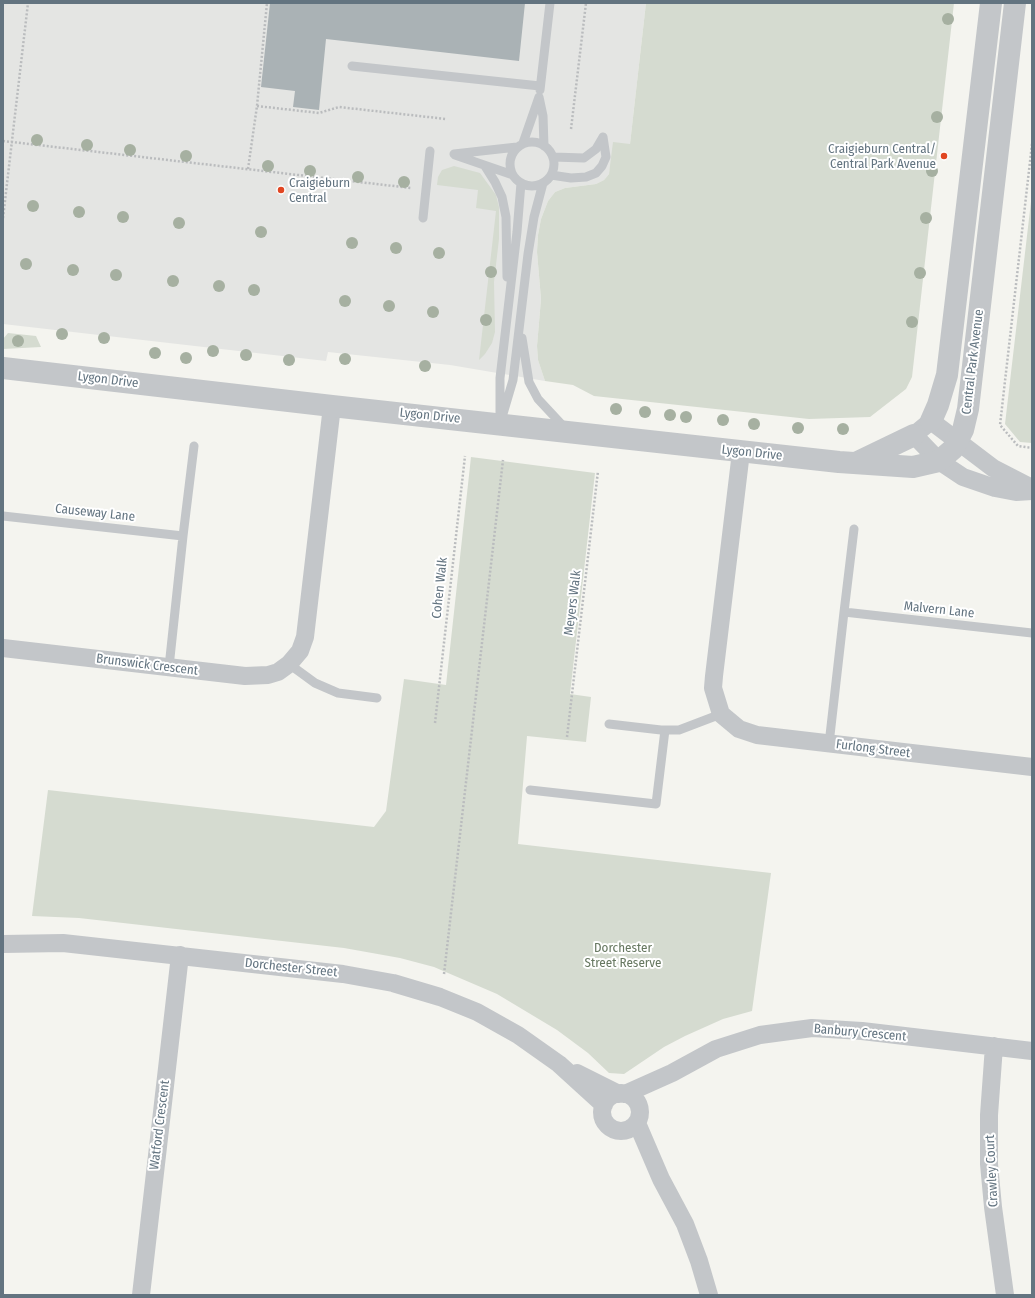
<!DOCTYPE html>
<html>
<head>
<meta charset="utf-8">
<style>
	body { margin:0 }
	#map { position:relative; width:1035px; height:1298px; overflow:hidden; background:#f4f4ef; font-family:"Fira Sans Condensed",sans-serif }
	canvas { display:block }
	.frame { position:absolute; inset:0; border:4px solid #637480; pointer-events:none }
</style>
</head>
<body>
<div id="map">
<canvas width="1035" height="1298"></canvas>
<div class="frame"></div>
</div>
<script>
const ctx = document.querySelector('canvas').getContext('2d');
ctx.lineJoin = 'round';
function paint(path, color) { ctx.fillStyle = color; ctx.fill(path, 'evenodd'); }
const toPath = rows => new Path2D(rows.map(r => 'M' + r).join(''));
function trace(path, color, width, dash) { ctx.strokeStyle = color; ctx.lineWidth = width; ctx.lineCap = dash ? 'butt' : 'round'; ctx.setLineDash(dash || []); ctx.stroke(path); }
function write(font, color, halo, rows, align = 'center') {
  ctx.font = font + ' "Fira Sans Condensed",sans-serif'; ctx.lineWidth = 4; ctx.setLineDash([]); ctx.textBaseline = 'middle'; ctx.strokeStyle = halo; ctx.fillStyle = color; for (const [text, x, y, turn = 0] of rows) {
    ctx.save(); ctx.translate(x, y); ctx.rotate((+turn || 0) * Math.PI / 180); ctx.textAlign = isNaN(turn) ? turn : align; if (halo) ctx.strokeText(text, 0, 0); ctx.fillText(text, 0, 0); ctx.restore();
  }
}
paint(toPath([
	[3,3,646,3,630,144,611,164,609,174,604,180,596,184,565,188,555,192,548,201,541,219,538,235,537,252,541,299,537,346,538,360,545,381,450,365,328,352,326,361,3,324]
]), '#e4e5e3');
paint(toPath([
	[646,3,954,3,912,377,906,389,870,417,809,419,594,396,573,385,545,381,538,360,537,346,541,299,537,252,538,235,541,219,548,201,555,192,565,188,596,184,604,180,609,174,613,142,630,144],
	[454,166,480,173,496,195,499,207,499,239,494,282,495,332,492,343,485,354,479,360,496,211,476,208,478,190,437,185,438,177,442,170],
	[1032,193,1032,443,1020,442,1005,424],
	[8,333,36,336,41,347,3,349,3,339],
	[471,457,595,473,570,694,591,697,586,742,527,736,518,844,771,873,752,1011,723,1019,685,1036,664,1047,624,1074,609,1073,588,1053,557,1030,497,994,434,967,400,958,344,948,79,918,32,916,48,790,374,827,386,811,404,679,446,685]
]), '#d5dbd0');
paint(toPath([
	[270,3,525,3,519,61,326,39,319,110,293,107,295,91,261,87]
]), '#aab2b5');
trace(toPath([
	[257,106,319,113,339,107,446,119],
	[571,129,586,3],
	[3,141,411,188],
	[1032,144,1000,425,1018,446,1032,448],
	[248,169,257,106,267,3],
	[3,218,28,3],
	[435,723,465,456],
	[567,737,598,471],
	[444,974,503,460]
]), '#babcbe', 2.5, [2, 2]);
trace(toPath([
	[352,66,540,86],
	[540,90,550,3],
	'510 164a22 22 0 1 1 44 0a22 22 0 1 1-44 0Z',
	[523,143,539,97,543,116,544,146],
	[454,154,517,147],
	[455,155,513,175],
	[553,157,584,158,596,149,603,137],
	[485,166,495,182,502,197,506,217,507,277],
	[551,175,571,178,586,177,596,173,602,166,606,157,603,137],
	[423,218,430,151],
	[522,338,529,382,538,399,565,428],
	[500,414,500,378,517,232,521,183],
	[500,424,513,380,528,254,534,217,543,183],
	[3,516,183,536,169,667],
	[183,536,194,446],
	[844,612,854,529],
	[289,664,315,683,338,693,377,698],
	[609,724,661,730,679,730,721,714],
	[829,744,844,612,1032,633],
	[530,790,656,804,665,730]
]), '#c3c6c9', 9);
trace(toPath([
	[741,452,714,676,713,688,721,714,739,729,757,735,1032,767],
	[1032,488,993,468,931,421,914,435,939,461,963,477,995,488,1016,492,1032,491],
	[3,648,245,676,268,675,278,672,289,664,300,651,305,637,332,406],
	[3,944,63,943,343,974,393,983,440,997,477,1012,518,1035,559,1064,604,1105],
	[994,1046,989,1115,989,1164,993,1207,1005,1295],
	[577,1073,619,1094],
	'602 1112a19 19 0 1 1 38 0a19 19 0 1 1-38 0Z',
	[625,1094,672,1073,716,1049,760,1035,812,1028,862,1031,1032,1051],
	[637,1123,661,1179,685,1224,699,1261,709,1295],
	[141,1295,180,955]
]), '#c3c6c9', 18);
trace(toPath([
	[3,368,332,406,839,462,913,467,939,461,953,449,963,430,968,409,1015,3],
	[931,421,938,405,947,375,991,3],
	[858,462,914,435]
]), '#c3c6c9', 22);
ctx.fillStyle = '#a6b0a1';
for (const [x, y] of [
	[948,19],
	[937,117],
	[37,140],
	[87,145],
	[130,150],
	[186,156],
	[268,166],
	[310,171],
	[932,171],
	[358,177],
	[404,182],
	[33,206],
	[79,212],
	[123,217],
	[926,218],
	[179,223],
	[261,232],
	[352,243],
	[396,248],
	[439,253],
	[26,264],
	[73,270],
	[491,272],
	[920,273],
	[116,275],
	[173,281],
	[219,286],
	[254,290],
	[345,301],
	[389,306],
	[433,312],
	[486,320],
	[912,322],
	[62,334],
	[104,338],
	[18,341],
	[213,351],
	[155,353],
	[246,355],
	[186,358],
	[345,359],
	[289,360],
	[425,366],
	[616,409],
	[645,412],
	[670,415],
	[686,417],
	[723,420],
	[754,424],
	[798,428],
	[843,429]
]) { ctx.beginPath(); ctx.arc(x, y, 6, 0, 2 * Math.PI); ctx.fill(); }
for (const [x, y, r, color] of [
	[944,156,4,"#e14622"],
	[281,190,4,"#e14622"]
]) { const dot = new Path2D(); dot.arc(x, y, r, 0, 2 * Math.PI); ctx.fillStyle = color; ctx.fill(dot); trace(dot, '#fff', 1.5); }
write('13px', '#637480', '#fff', [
	["Craigieburn Central/",936,149],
	["Central Park Avenue",936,164],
	["Craigieburn",289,183,"left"],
	["Central",289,198,"left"]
], 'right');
write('13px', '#637480', '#fff', [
	["Central Park Avenue",973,362,-83],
	["Lygon Drive",108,380,7],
	["Lygon Drive",430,416,6],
	["Lygon Drive",752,453,6],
	["Causeway Lane",95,513,6],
	["Cohen Walk",440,588,-84],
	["Meyers Walk",573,603,-83],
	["Malvern Lane",939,610,6],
	["Brunswick Crescent",147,665,7],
	["Furlong Street",873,749,7],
	["Dorchester Street",291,968,6],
	["Banbury Crescent",860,1033,5],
	["Watford Crescent",160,1125,-83],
	["Crawley Court",992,1171,-93]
]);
write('13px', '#677861', '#fff', [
	["Dorchester",623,948],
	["Street Reserve",623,963]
]);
</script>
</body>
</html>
